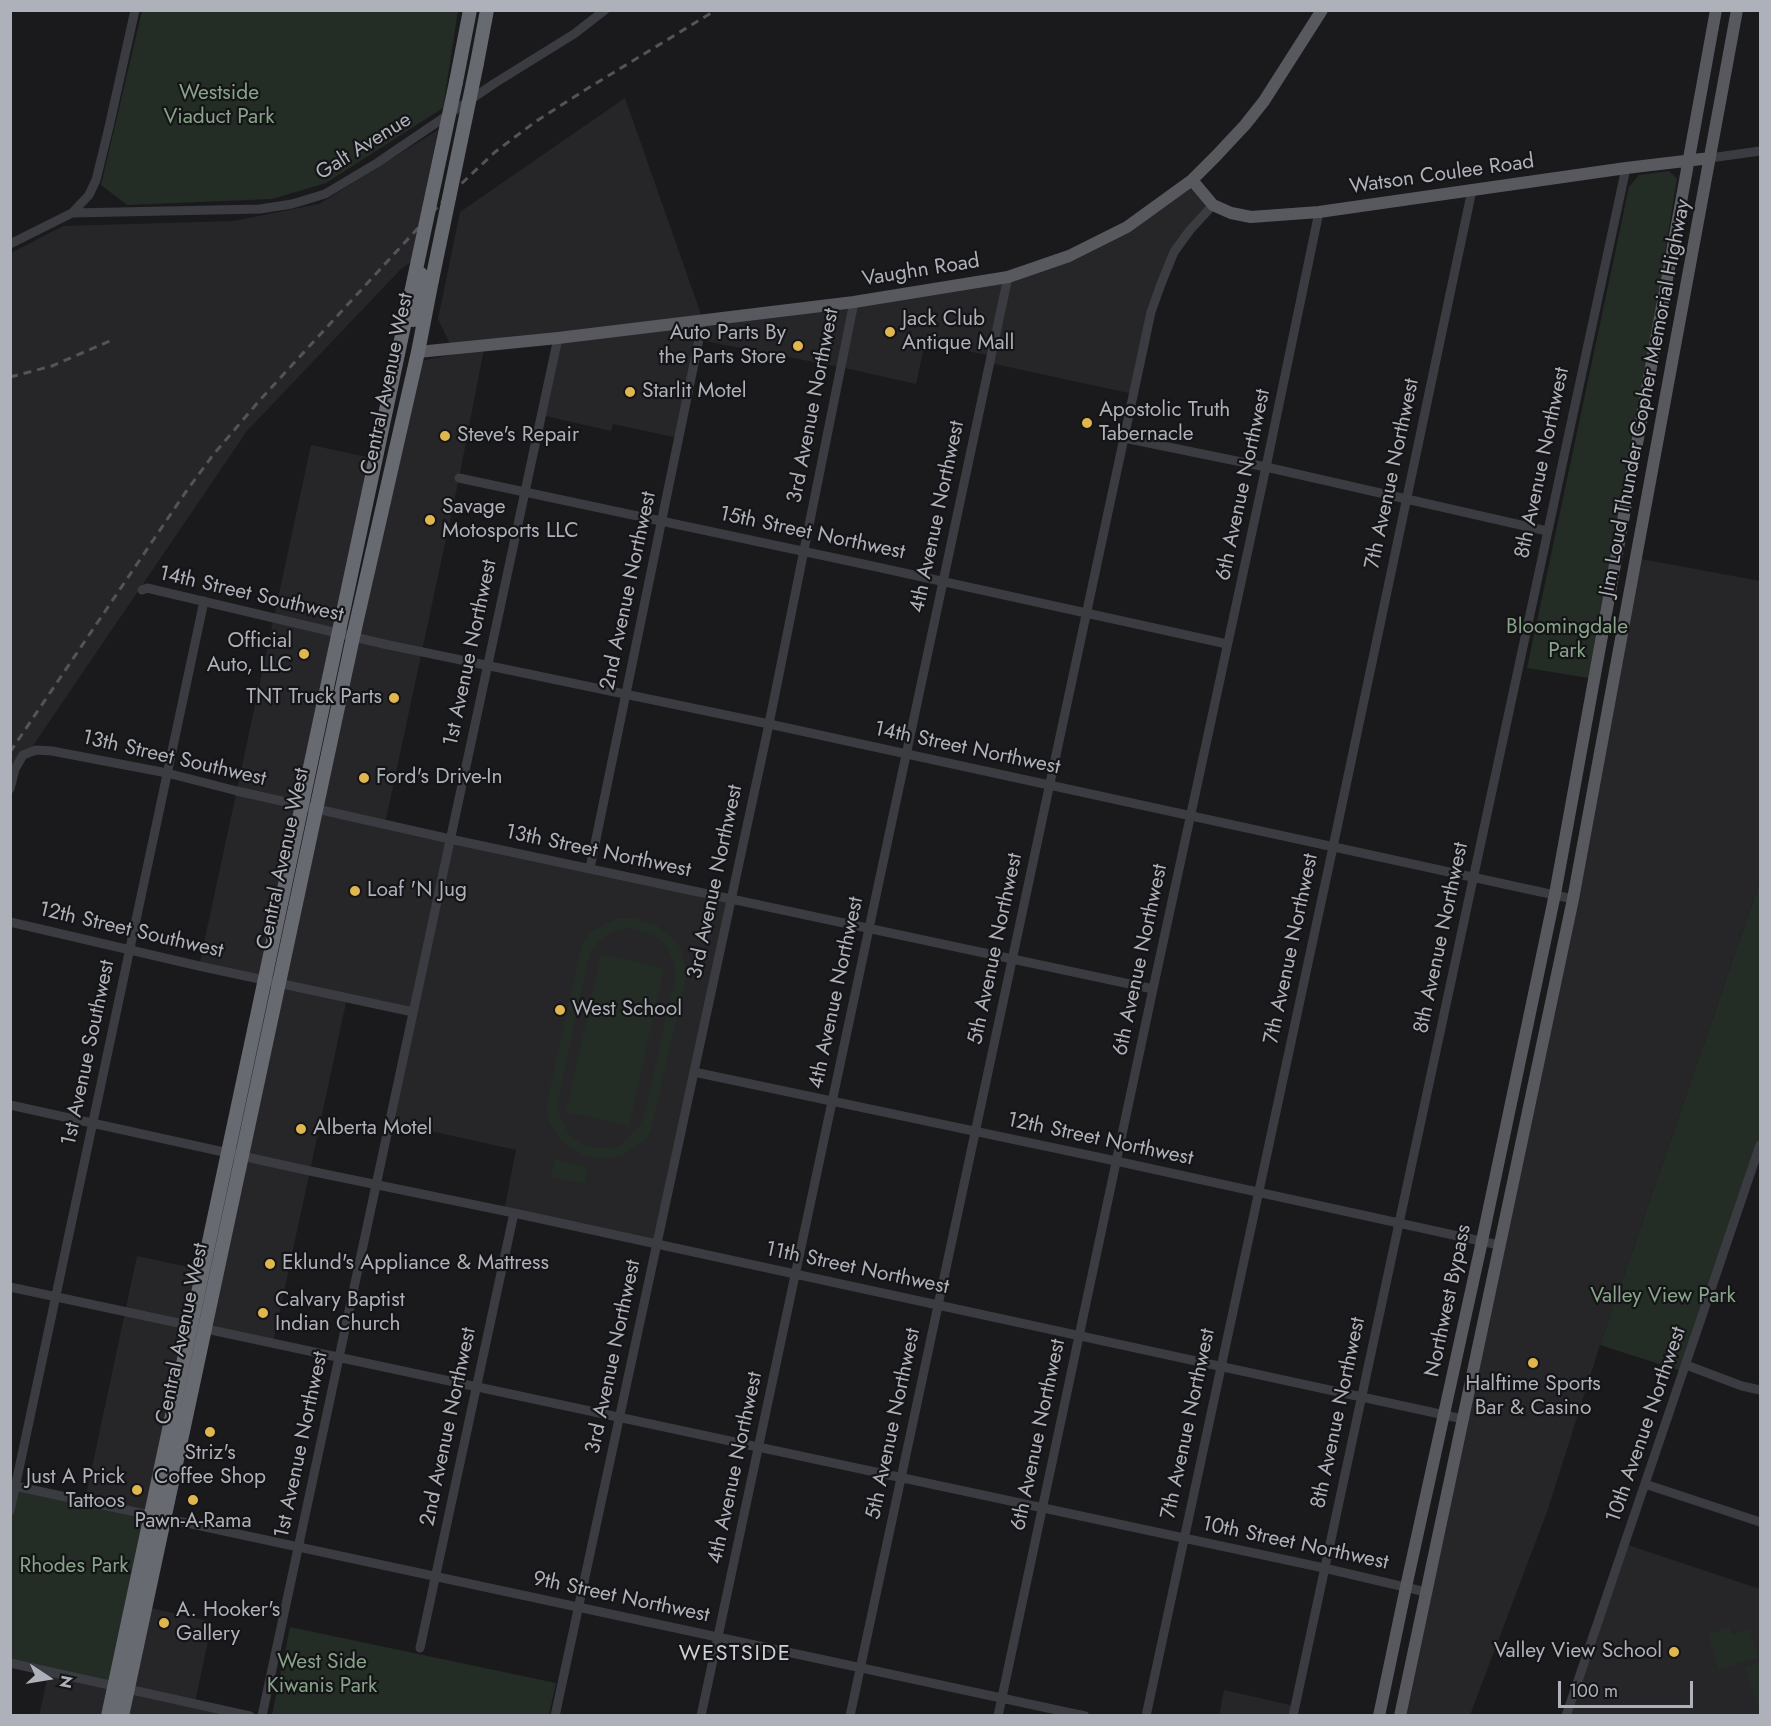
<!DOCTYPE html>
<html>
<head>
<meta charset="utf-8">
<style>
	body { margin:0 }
	#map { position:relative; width:1771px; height:1726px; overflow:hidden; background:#1a1a1c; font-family:Jost,sans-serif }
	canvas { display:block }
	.frame { position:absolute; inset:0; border:12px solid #aeb1ba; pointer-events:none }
	.north { position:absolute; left:18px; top:1648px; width:60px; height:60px; -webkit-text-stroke:4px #151517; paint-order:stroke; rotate:102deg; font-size:16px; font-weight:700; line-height:24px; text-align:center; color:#aeb1ba }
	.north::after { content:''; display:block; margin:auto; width:21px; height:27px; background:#aeb1ba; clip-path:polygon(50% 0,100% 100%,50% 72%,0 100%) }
	.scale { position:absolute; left:1558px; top:1681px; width:135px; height:27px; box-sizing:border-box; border:3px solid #aeb1ba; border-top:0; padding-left:8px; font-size:18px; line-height:21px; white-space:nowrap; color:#aeb1ba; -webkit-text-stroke:4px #151517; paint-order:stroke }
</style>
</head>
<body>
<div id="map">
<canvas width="1771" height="1726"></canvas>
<div class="frame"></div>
<div class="north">N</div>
<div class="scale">100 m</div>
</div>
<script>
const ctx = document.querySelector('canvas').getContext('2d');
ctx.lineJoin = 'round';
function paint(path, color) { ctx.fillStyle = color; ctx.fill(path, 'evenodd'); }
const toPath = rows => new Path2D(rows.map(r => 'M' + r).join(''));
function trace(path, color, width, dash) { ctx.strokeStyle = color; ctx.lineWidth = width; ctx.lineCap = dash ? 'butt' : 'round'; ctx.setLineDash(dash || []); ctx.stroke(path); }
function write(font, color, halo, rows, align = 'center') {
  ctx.font = font + ' Jost,sans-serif'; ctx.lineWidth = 4.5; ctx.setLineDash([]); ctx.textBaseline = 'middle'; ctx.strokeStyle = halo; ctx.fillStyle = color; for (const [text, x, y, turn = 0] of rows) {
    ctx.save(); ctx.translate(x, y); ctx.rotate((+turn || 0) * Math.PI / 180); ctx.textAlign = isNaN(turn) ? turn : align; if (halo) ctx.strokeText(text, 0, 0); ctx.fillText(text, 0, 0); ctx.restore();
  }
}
paint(toPath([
	[625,98,703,320,1008,277,1069,256,1192,180,1213,205,1190,230,1161,284,1133,394,990,363,991,356,925,342,916,384,840,367,699,340,678,438,613,424,611,431,541,415,557,339,484,349,459,478,385,824,731,899,657,1244,504,1211,516,1150,389,1122,413,1012,347,998,273,1343,205,1329,415,362,480,349,452,348,438,319,460,212],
	[438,130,411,262,401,269,247,431,11,778,11,253,63,226,233,221,319,204],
	[311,445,376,459,263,980,199,966],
	[1636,558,1760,581,1760,881,1600,1345,1547,1512,1470,1715,1400,1716,1463,1419],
	[137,1256,203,1270,150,1514,85,1500],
	[1625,1544,1760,1589,1760,1715,1566,1716],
	[146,1607,212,1622,195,1703,250,1715,122,1716],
	[49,1671,114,1685,108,1715,39,1716],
	[1224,1690,1295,1706,1293,1715,1219,1716]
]), '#262629');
paint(toPath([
	[142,11,458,11,443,108,326,183,272,199,127,205,101,185],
	[1669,171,1677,179,1595,679,1527,668,1629,187,1639,175],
	[1760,881,1760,1146,1684,1372,1600,1345],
	[634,918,655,924,675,940,682,951,685,965,686,978,651,1129,646,1139,622,1156,610,1158,596,1158,585,1156,568,1147,558,1136,548,1121,546,1108,581,947,592,931,607,923,618,919],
	[629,928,654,936,664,943,671,956,675,967,675,977,644,1118,638,1128,621,1145,610,1148,596,1148,580,1143,570,1137,559,1114,558,1102,588,960,593,948,602,938,616,931],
	[601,954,664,968,629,1126,566,1112],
	[555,1159,588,1167,584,1184,551,1177],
	[16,1486,150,1514,114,1685,11,1663,10,1511],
	[290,1627,556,1683,549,1715,272,1715],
	[1729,1627,1732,1635,1749,1629,1758,1657,1719,1670,1708,1634],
	[1760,1662,1760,1713,1745,1667]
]), '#242c26');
trace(toPath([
	[1710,158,1760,151],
	[72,213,260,209,292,204,325,194,377,163,495,83,574,34,605,10],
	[10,244,72,213,89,195,96,180,109,127,135,10],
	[1124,438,1266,467,1547,531],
	[459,478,877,567,1227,644],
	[142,590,147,588,384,644,769,724,1573,899],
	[10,789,15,769,23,755,36,750,52,751,167,773,237,791,450,839,1153,989],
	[590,868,703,320],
	[10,922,199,966,413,1012],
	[694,1072,1116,1161,1499,1245],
	[10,1105,310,1171,514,1213,1463,1419],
	[10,1287,1324,1568,1426,1592],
	[1686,1365,1742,1386,1760,1390],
	[1645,1484,1760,1522],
	[10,1485,1085,1716],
	[10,1511,204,601],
	[420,1648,514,1213],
	[10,1663,250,1716],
	[262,1716,558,338],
	[555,1716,769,724,854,302],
	[701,1716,1008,277],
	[850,1716,1151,312,1161,284,1174,252,1190,230,1213,205],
	[998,1716,1153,989,1266,467,1319,212],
	[1146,1716,1333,847,1472,190],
	[1293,1716,1626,168],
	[1566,1716,1760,1145]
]), '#3b3c41', 9);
trace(toPath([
	[1192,180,1213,205,1231,213,1251,217,1319,212,1626,168,1710,158],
	[418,352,558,338,854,302,1008,277,1069,256,1127,227,1192,180,1216,156,1245,125,1264,101,1322,10],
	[1379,1716,1406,1587,1482,1241,1555,894,1716,10],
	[1400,1716,1573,899,1737,10]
]), '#58595f', 12);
trace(toPath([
	[477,63,487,10],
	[456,82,470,10],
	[413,320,421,274],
	[108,1716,408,307],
	[122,1716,353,637,418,352,432,280]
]), '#686a71', 14);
trace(toPath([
	[10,377,52,366,112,340],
	[10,752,185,493,213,455,259,401,442,202,495,152,535,122,585,90,716,10]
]), '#535459', 3, [8, 6]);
trace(toPath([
	[432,280,477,63],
	[408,307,456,82]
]), '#686a71', 14);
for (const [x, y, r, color] of [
	[890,332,6,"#e0b74e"],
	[798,346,6,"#e0b74e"],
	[630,392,6,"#e0b74e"],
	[1087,423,6,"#e0b74e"],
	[445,436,6,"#e0b74e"],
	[430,520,6,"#e0b74e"],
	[304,654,6,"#e0b74e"],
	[394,698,6,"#e0b74e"],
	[364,778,6,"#e0b74e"],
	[355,891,6,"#e0b74e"],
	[560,1010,6,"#e0b74e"],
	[301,1129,6,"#e0b74e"],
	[270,1264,6,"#e0b74e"],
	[263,1313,6,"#e0b74e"],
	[1533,1363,6,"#e0b74e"],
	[210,1432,6,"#e0b74e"],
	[137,1490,6,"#e0b74e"],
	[193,1500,6,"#e0b74e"],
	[164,1623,6,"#e0b74e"],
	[1674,1652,6,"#e0b74e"]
]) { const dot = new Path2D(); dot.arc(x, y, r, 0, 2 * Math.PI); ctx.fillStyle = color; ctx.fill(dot); trace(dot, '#151517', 2); }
write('21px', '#87a38a', '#151517', [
	["Westside",219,94],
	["Viaduct Park",219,118],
	["Bloomingdale",1567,628],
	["Park",1567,652],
	["Valley View Park",1663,1297],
	["Rhodes Park",74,1567],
	["West Side",322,1663],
	["Kiwanis Park",322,1687]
]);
write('21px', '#aeb1ba', '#151517', [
	["Galt Avenue",364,147,-32],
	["Watson Coulee Road",1442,175,-8],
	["Vaughn Road",921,271,-9],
	["Central Avenue West",388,384,-78],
	["Jim Loud Thunder Gopher Memorial Highway",1646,398,-79],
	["3rd Avenue Northwest",814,406,-79],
	["8th Avenue Northwest",1543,463,-78],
	["7th Avenue Northwest",1393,474,-78],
	["6th Avenue Northwest",1244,485,-78],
	["4th Avenue Northwest",938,517,-78],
	["15th Street Northwest",812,534,12],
	["2nd Avenue Northwest",629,591,-78],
	["14th Street Southwest",251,595,13],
	["1st Avenue Northwest",471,653,-78],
	["14th Street Northwest",967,749,12],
	["13th Street Southwest",174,759,13],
	["13th Street Northwest",598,852,12],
	["Central Avenue West",284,859,-78],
	["3rd Avenue Northwest",716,882,-78],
	["12th Street Southwest",131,931,13],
	["8th Avenue Northwest",1442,938,-78],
	["5th Avenue Northwest",996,949,-78],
	["7th Avenue Northwest",1292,949,-78],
	["6th Avenue Northwest",1141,960,-78],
	["4th Avenue Northwest",837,993,-78],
	["1st Avenue Southwest",89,1053,-78],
	["12th Street Northwest",1100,1140,12],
	["11th Street Northwest",857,1269,12],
	["Northwest Bypass",1449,1301,-78],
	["Central Avenue West",183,1334,-78],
	["3rd Avenue Northwest",614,1357,-78],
	["8th Avenue Northwest",1339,1413,-78],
	["5th Avenue Northwest",894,1424,-78],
	["7th Avenue Northwest",1189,1424,-78],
	["10th Avenue Northwest",1647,1425,-71],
	["2nd Avenue Northwest",449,1427,-78],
	["6th Avenue Northwest",1039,1435,-78],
	["1st Avenue Northwest",302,1445,-78],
	["4th Avenue Northwest",736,1468,-78],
	["10th Street Northwest",1295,1544,12],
	["9th Street Northwest",621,1598,12]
]);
write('21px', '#aeb1ba', '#151517', [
	["Jack Club",902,320],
	["Antique Mall",902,344],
	["Auto Parts By",786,334,"right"],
	["the Parts Store",786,358,"right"],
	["Starlit Motel",642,392],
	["Apostolic Truth",1099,411],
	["Tabernacle",1099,435],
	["Steve's Repair",457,436],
	["Savage",442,508],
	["Motosports LLC",442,532],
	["Official",292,642,"right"],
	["Auto, LLC",292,666,"right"],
	["TNT Truck Parts",382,698,"right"],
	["Ford's Drive-In",376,778],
	["Loaf 'N Jug",367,891],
	["West School",572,1010],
	["Alberta Motel",313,1129],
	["Eklund's Appliance & Mattress",282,1264],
	["Calvary Baptist",275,1301],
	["Indian Church",275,1325],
	["Halftime Sports",1533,1385,"center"],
	["Bar & Casino",1533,1409,"center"],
	["Striz's",210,1454,"center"],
	["Coffee Shop",210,1478,"center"],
	["Just A Prick",125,1478,"right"],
	["Tattoos",125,1502,"right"],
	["Pawn-A-Rama",193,1522,"center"],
	["A. Hooker's",176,1611],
	["Gallery",176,1635],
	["Valley View School",1662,1652,"right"]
], 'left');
ctx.letterSpacing = '1.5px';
write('22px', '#ced0d7', '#151517', [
	["WESTSIDE",735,1655]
]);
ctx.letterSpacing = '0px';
</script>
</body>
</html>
